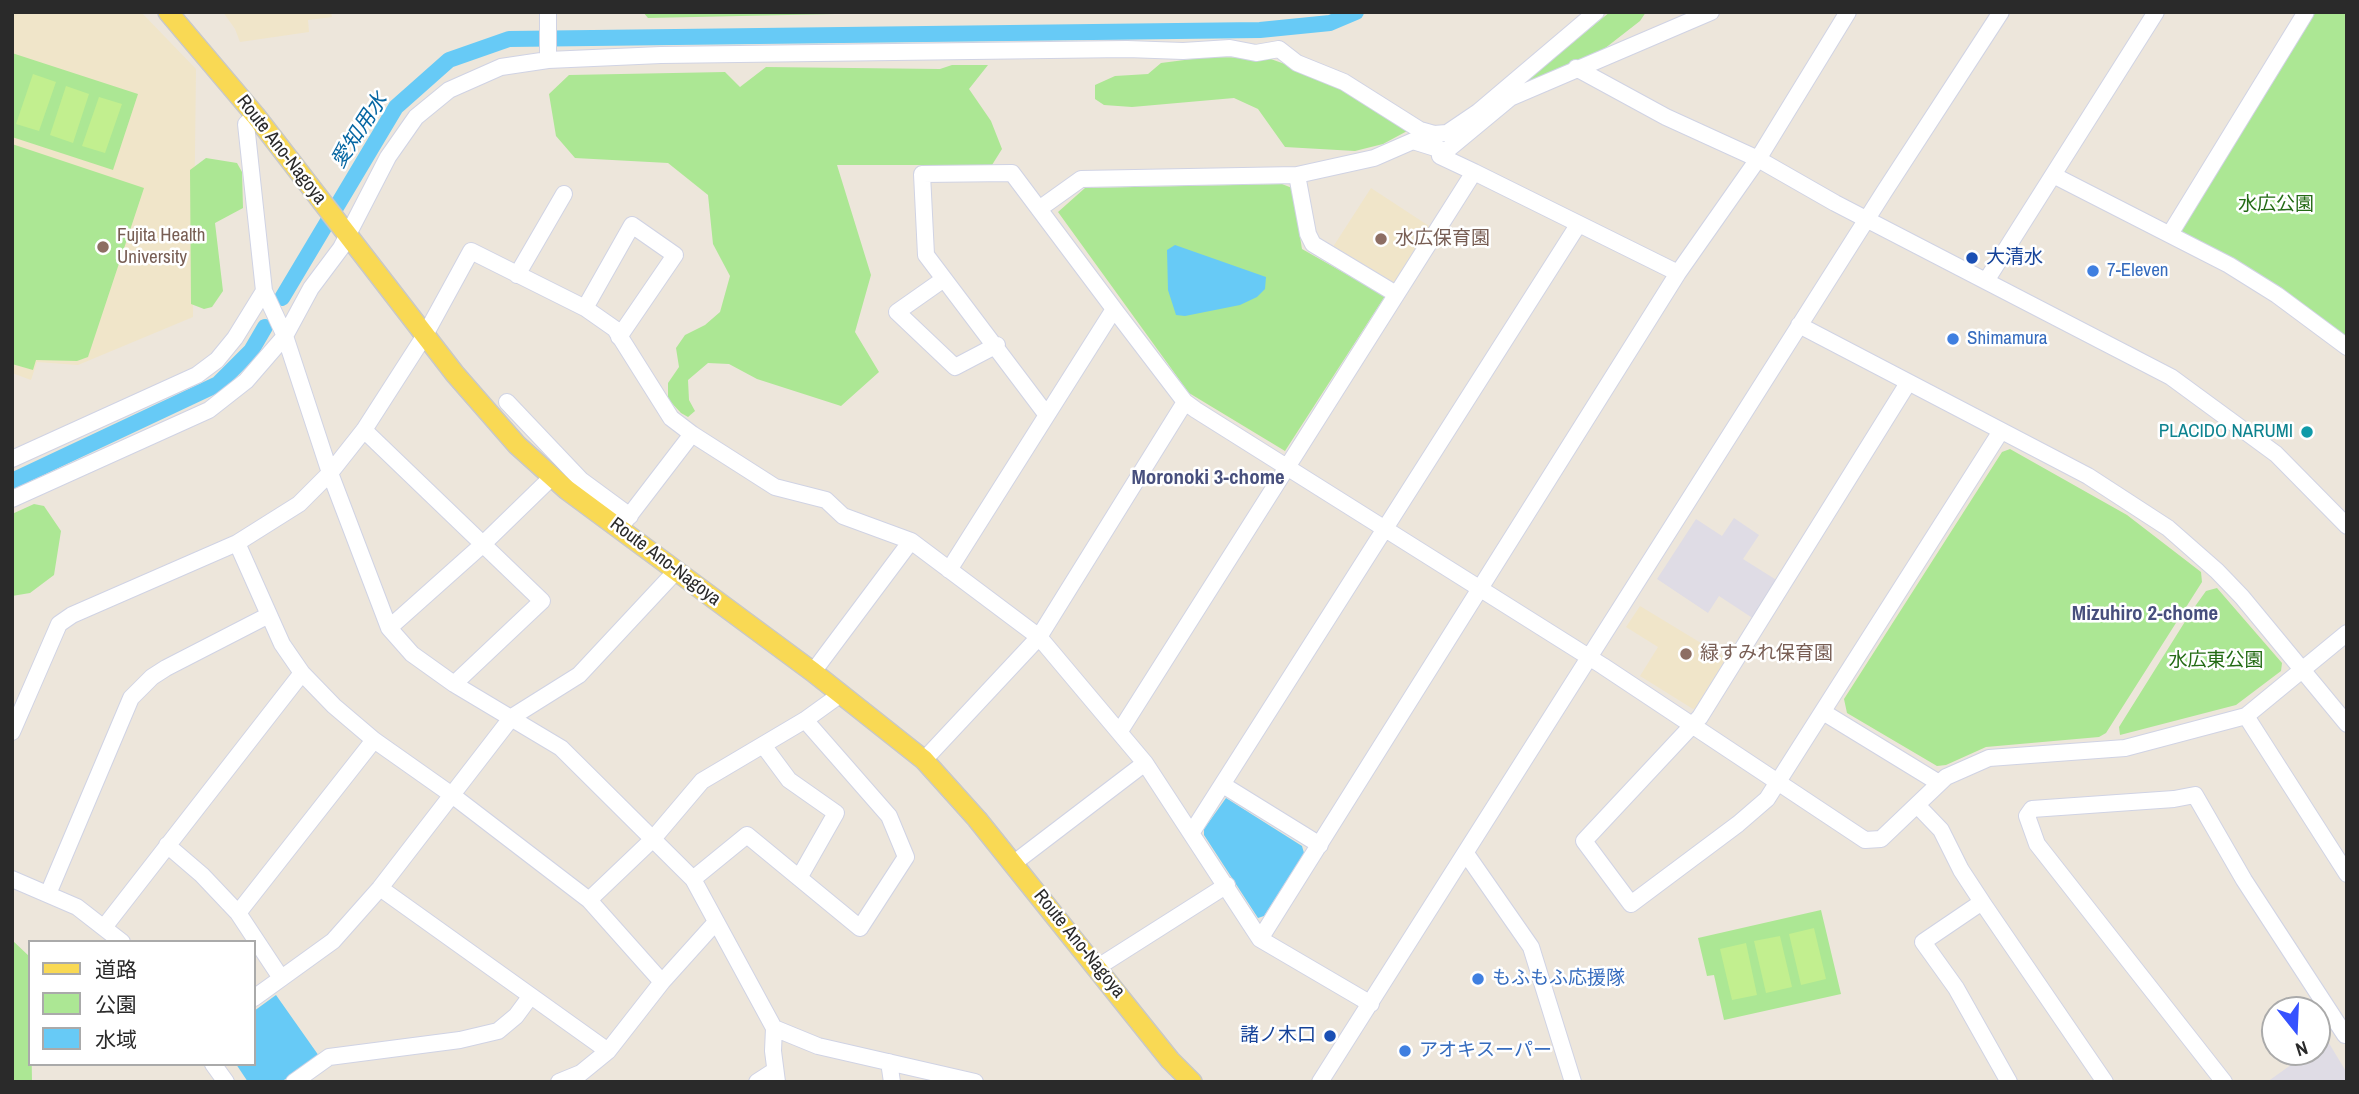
<!DOCTYPE html>
<html>
<head>
<meta charset="utf-8">
<style>
	body { margin:0 }
	#map { position:relative; width:2359px; height:1094px; overflow:hidden; background:#ede6db; font-family:"Archivo Narrow","Noto Sans JP",sans-serif }
	canvas { display:block }
	.frame { position:absolute; inset:0; border:14px solid #2a2a2a; pointer-events:none }
	.legend { position:absolute; left:28px; top:940px; width:228px; height:126px; box-sizing:border-box; background:#fff; border:2px solid #aaa; margin:0; padding:9px 12px; list-style:none; font-size:21px; color:#2a2a2a }
	.legend li { display:flex; align-items:center; gap:14px; height:35px }
	.legend b { width:35px; border:2px solid #aaa }
	.north { position:absolute; left:2261px; top:996px; width:70px; height:70px; box-sizing:border-box; background:#fff; border:2px solid #aaa; border-radius:50%; rotate:162deg; font-size:19px; font-weight:700; line-height:28px; text-align:center; color:#2a2a2a }
	.north::after { content:''; display:block; margin:auto; width:24px; height:32px; background:#3652ff; clip-path:polygon(50% 0,100% 100%,50% 72%,0 100%) }
</style>
</head>
<body>
<div id="map">
<canvas width="2359" height="1094"></canvas>
<div class="frame"></div>
<ul class="legend">
<li><b style="height:9px;background:#f9d954"></b>道路</li>
<li><b style="height:19px;background:#ace794"></b>公園</li>
<li><b style="height:19px;background:#67caf6"></b>水域</li>
</ul>
<div class="north">N</div>
</div>
<script>
const ctx = document.querySelector('canvas').getContext('2d');
ctx.lineJoin = 'round';
function paint(path, color) { ctx.fillStyle = color; ctx.fill(path, 'evenodd'); }
const toPath = rows => new Path2D(rows.map(r => 'M' + r).join(''));
function trace(path, color, width, dash) { ctx.strokeStyle = color; ctx.lineWidth = width; ctx.lineCap = dash ? 'butt' : 'round'; ctx.setLineDash(dash || []); ctx.stroke(path); }
function write(font, color, halo, rows, align = 'center') {
  ctx.font = font + ' "Archivo Narrow","Noto Sans JP",sans-serif'; ctx.lineWidth = 5; ctx.setLineDash([]); ctx.textBaseline = 'middle'; ctx.strokeStyle = halo; ctx.fillStyle = color; for (const [text, x, y, turn = 0] of rows) {
    ctx.save(); ctx.translate(x, y); ctx.rotate((+turn || 0) * Math.PI / 180); ctx.textAlign = isNaN(turn) ? turn : align; if (halo) ctx.strokeText(text, 0, 0); ctx.fillText(text, 0, 0); ctx.restore();
  }
}
paint(toPath([
	[1734,518,1759,535,1743,559,1778,581,1754,619,1719,596,1708,613,1657,579,1696,519,1722,536],
	[2327,1040,2347,1073,2347,1082,2267,1082,2309,1052,2317,1052,2317,1047]
]), '#dfdce5');
paint(toPath([
	[12,12,141,12,196,69,193,317,78,365,37,362,31,380,12,373],
	[223,12,331,12,332,17,308,20,309,32,240,42,235,29],
	[1371,188,1432,228,1396,283,1392,285,1331,250],
	[1640,606,1729,660,1701,707,1693,709,1640,676,1658,647,1626,627]
]), '#f0e5c9');
paint(toPath([
	[643,12,928,12,648,18],
	[1610,12,1646,12,1640,21,1604,49,1520,86],
	[2314,12,2347,12,2347,341,2180,233,2184,221],
	[12,53,138,94,113,170,12,137],
	[1208,57,1268,58,1335,82,1409,130,1383,144,1355,151,1285,147,1258,109,1234,98,1132,107,1104,105,1095,99,1095,85,1115,76,1148,74,1161,63],
	[952,65,988,65,969,89,991,121,1002,149,992,165,837,165,871,275,855,332,879,372,841,406,757,379,729,364,708,363,688,380,689,400,695,411,688,417,681,413,668,399,668,383,679,367,676,348,685,335,705,325,720,312,730,276,713,244,708,195,668,163,575,158,556,136,549,94,569,75,725,72,740,87,766,67,940,69],
	[12,144,144,188,88,357,77,361,36,360,33,370,12,364],
	[206,158,237,163,242,172,243,208,215,223,223,291,212,307,204,309,191,304,190,170],
	[1282,184,1292,188,1302,249,1385,296,1285,451,1189,393,1058,212,1085,188],
	[2010,449,2127,515,2201,572,2202,582,2106,733,2099,737,1986,747,1946,765,1937,766,1847,713,1844,699,2002,452],
	[34,504,44,506,61,531,54,575,30,593,12,596,12,514],
	[2217,588,2282,663,2281,671,2236,705,2120,735,2119,727,2191,612,2206,591],
	[1821,910,1841,994,1724,1020,1714,975,1707,976,1698,938],
	[12,940,30,957,32,1082,12,1082]
]), '#ace794');
paint(toPath([
	[33,74,56,82,39,131,16,124],
	[66,86,89,94,73,143,50,135],
	[99,97,122,104,105,153,82,146],
	[1814,928,1826,979,1801,985,1789,934],
	[1780,936,1792,987,1766,993,1754,941],
	[1746,943,1757,995,1732,1000,1720,949]
]), '#c2ef8f');
paint(toPath([
	[1175,245,1266,277,1265,289,1257,297,1240,305,1185,316,1176,315,1168,290,1167,250],
	[1226,798,1302,846,1304,853,1264,916,1258,918,1204,835,1204,829],
	[276,995,319,1056,281,1082,248,1082,236,1064,254,1064,254,1011]
]), '#67caf6');
trace(toPath([
	[282,298,396,107,449,60,509,39,1260,30,1330,23,1356,12],
	[12,481,218,384,251,351,265,327]
]), '#67caf6', 16);
const minor = toPath([
	[548,12,548,60],
	[1576,68,1666,117,1758,159,1835,203,2171,377,2276,454,2347,526],
	[255,115,246,124,264,291,285,336,330,473,389,628,412,654,454,684,561,748,693,879,774,1028,773,1051,777,1082],
	[1474,172,1440,156,1510,98,1711,12],
	[1297,175,1374,158,1413,141,1445,151],
	[2053,175,2229,265,2277,295,2347,347],
	[1039,209,1081,179,1297,175,1308,234,1313,244,1396,294],
	[2170,234,2306,12],
	[517,275,564,194],
	[944,279,897,312,955,367,997,345],
	[1986,281,2156,12],
	[585,308,632,225,675,255,619,337],
	[1799,325,2088,476,2168,528,2217,571,2242,597,2347,724],
	[1908,383,1700,717,1584,841,1631,904,1738,824,1767,799,2001,431],
	[507,402,581,480,630,516],
	[1046,414,926,255,922,174,1012,173,1114,309],
	[364,430,542,601,454,684],
	[12,459,197,375,217,360,235,338,264,291],
	[12,499,209,410,246,381,285,336,311,288,341,248,388,157,416,117,449,90,501,67,548,60,661,55,1127,49,1183,51,1230,48,1256,53,1279,49,1297,63,1344,82,1420,130,1434,134,1447,133,1478,112,1596,12],
	[623,524,692,434],
	[237,543,282,644,302,673,334,706,374,740,452,795,589,900,662,982],
	[949,570,1114,309,1185,402,1196,410,1603,666,1865,840,1881,839,1946,777,1989,758,2125,748,2246,716,2347,633],
	[389,628,481,546,552,477],
	[813,672,911,541],
	[1823,712,1939,783],
	[2246,716,2347,874],
	[1120,731,1474,172,1678,273],
	[12,732,59,624,72,615,237,543,299,504,330,473,364,430,425,335,471,251,585,308,615,329,671,418,692,434,775,487,826,500,843,516,911,541,1039,637,1145,763,1260,939,1371,1004],
	[763,745,789,780,836,813,799,878],
	[924,760,1039,637,1185,402],
	[1223,785,1320,845],
	[1917,805,1941,830,1961,870,1982,902,1923,942,1956,988,2009,1082],
	[1192,832,1578,225],
	[167,845,202,875,238,913,281,978],
	[1467,855,1531,947,1573,1082],
	[1014,863,1145,763],
	[12,879,77,907,122,942],
	[693,879,747,835,860,928,906,857,889,816,805,720],
	[380,888,608,1051],
	[48,894,131,698,152,677,166,668,269,615],
	[589,900,652,840,702,781,805,720,841,694],
	[1982,902,2105,1082],
	[238,913,374,740],
	[105,926,302,673],
	[1260,939,1678,273,1758,159,1848,12],
	[1098,967,1227,885],
	[254,998,333,941,380,888,512,717,579,675,677,570],
	[774,1028,818,1046,975,1082],
	[889,1062,892,1082],
	[213,1064,226,1082],
	[294,1082,329,1057,460,1040,498,1031,516,1016,530,997],
	[559,1082,581,1073,608,1051,662,982,716,922],
	[757,1082,774,1071],
	[1320,1082,1884,192,2001,12],
	[2224,1082,2037,844,2027,816,2032,809,2174,799,2195,795,2244,880,2345,1035]
]);
const major = toPath([
	[168,12,255,115,455,374,517,445,567,490,813,672,924,760,977,819,1170,1060,1192,1082]
]);
trace(minor, '#d0d3e4', 18);
trace(major, '#c8c8c8', 22);
trace(minor, '#fff', 16);
trace(major, '#f9d954', 19);
for (const [x, y, r, color] of [
	[1381,239,7,"#8d6e63"],
	[103,247,7,"#8d6e63"],
	[1972,258,7,"#1a4fb4"],
	[2093,271,7,"#3f7fe0"],
	[1953,339,7,"#3f7fe0"],
	[2307,432,7,"#0f9aa8"],
	[1686,654,7,"#8d6e63"],
	[1478,979,7,"#3f7fe0"],
	[1330,1036,7,"#1a4fb4"],
	[1405,1051,7,"#3f7fe0"]
]) { const dot = new Path2D(); dot.arc(x, y, r, 0, 2 * Math.PI); ctx.fillStyle = color; ctx.fill(dot); trace(dot, '#fff', 2.5); }
write('19px', '#2a2a2a', '#fff', [
	["Route Ano-Nagoya",281,150,52],
	["Route Ano-Nagoya",665,562,37],
	["Route Ano-Nagoya",1079,944,51]
]);
write('19px', '#246b15', '#fff', [
	["水広公園",2276,205],
	["水広東公園",2216,661]
]);
write('19px', '#785e54', '#fff', [
	["Fujita Health",117,236],
	["University",117,258],
	["水広保育園",1395,239],
	["緑すみれ保育園",1700,654]
], 'left');
write('19px', '#164399', '#fff', [
	["大清水",1986,258],
	["諸ノ木口",1316,1036,"right"]
], 'left');
write('19px', '#366cbe', '#fff', [
	["7-Eleven",2107,271],
	["Shimamura",1967,339],
	["もふもふ応援隊",1492,979],
	["アオキスーパー",1419,1051]
], 'left');
write('19px', '#0d838f', '#fff', [
	["PLACIDO NARUMI",2293,432]
], 'right');
write('italic 21px', '#0566a2', '#fff', [
	["愛知用水",360,131,-57]
]);
write('bold 21px', '#474f7d', '#fff', [
	["Moronoki 3-chome",1208,478],
	["Mizuhiro 2-chome",2145,614]
]);
</script>
</body>
</html>
